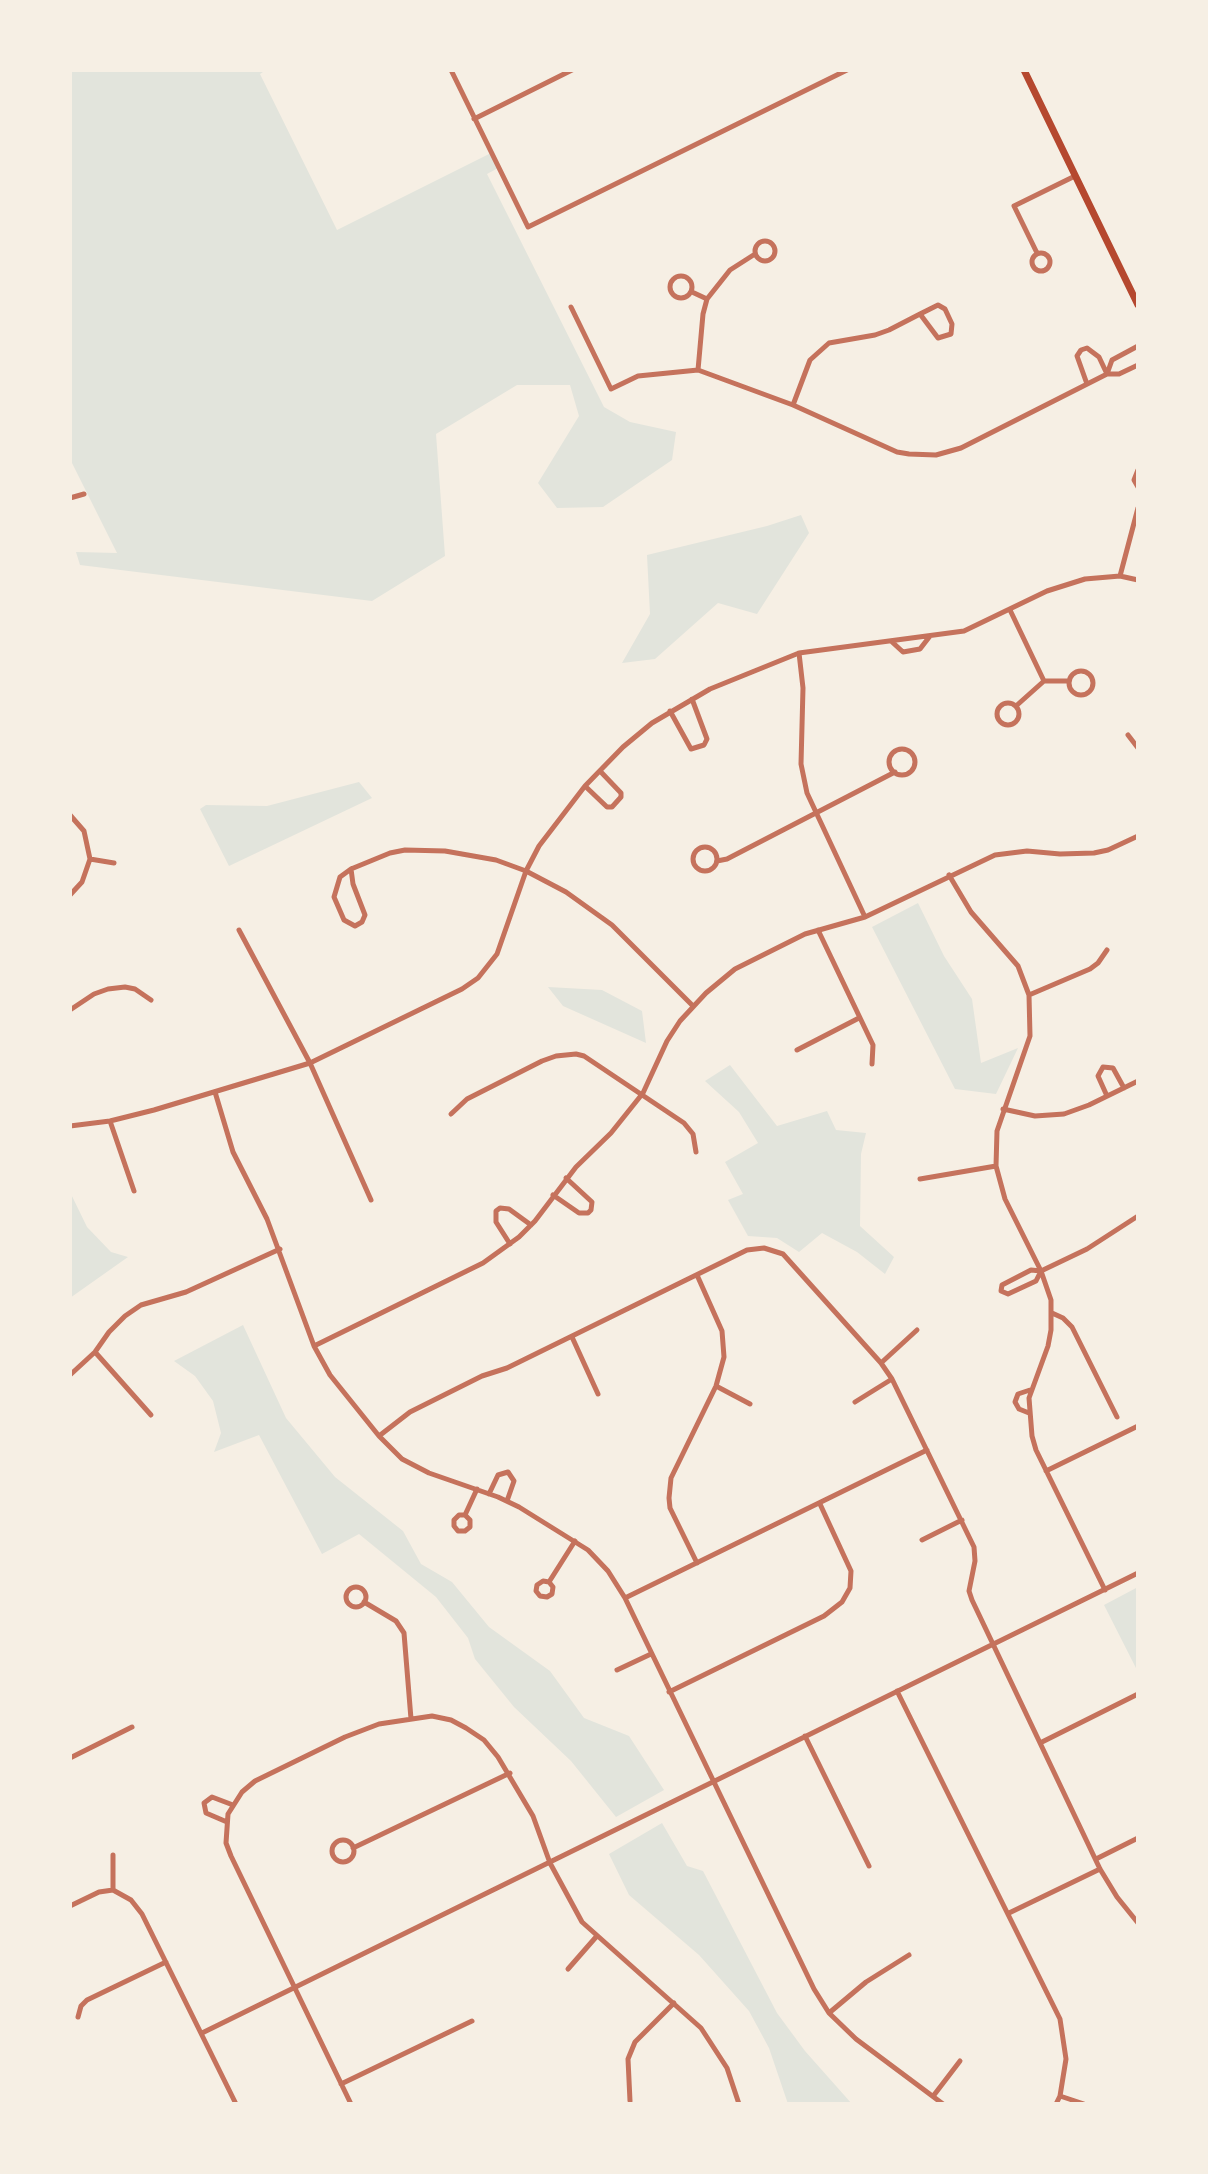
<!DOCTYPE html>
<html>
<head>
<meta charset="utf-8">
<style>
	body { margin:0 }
	#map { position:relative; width:1208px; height:2174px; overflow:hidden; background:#f6efe4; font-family:Arial,sans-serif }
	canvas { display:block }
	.frame { position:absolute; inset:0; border:72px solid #f6efe4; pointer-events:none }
</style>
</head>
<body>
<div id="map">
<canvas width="1208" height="2174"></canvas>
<div class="frame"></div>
</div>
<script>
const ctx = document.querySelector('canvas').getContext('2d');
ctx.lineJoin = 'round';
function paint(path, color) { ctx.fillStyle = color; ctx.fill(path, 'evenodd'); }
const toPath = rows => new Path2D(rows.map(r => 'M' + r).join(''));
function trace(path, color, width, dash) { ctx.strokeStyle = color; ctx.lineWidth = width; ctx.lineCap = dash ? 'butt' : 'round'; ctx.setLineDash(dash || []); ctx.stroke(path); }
paint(toPath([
	[70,70,266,70,260,74,337,230,493,152,500,167,487,174,604,407,630,422,676,432,672,460,603,507,557,508,538,483,579,416,570,385,517,385,436,434,445,556,372,601,80,565,76,552,117,553,70,459],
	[801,515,809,533,757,614,718,603,655,659,622,663,650,614,647,555,767,526],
	[359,782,372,798,229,866,200,809,206,805,267,806],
	[918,903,944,956,972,999,981,1063,1018,1048,996,1094,955,1089,872,927],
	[548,987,602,990,642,1011,646,1043,563,1006],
	[730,1065,777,1126,827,1111,836,1130,866,1133,861,1154,860,1226,894,1257,885,1274,857,1252,822,1233,799,1252,777,1238,748,1236,728,1200,743,1194,725,1162,758,1143,739,1112,705,1081],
	[70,1192,87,1227,111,1252,128,1257,70,1298],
	[243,1325,286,1418,335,1477,403,1531,421,1564,452,1582,489,1627,550,1671,584,1718,629,1736,664,1790,616,1817,571,1761,514,1707,475,1659,468,1638,436,1597,359,1534,322,1554,259,1435,214,1452,221,1433,213,1401,195,1376,174,1361],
	[1138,1587,1138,1672,1104,1605],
	[662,1823,687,1866,703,1871,777,2013,805,2051,852,2104,788,2104,769,2048,749,2011,699,1955,629,1895,609,1854]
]), '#e2e4dc');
trace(toPath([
	[451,70,528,227,847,70],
	[474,119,572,70],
	'755 251a10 10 0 1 1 20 0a10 10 0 1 1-20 0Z',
	'1032 262a9 9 0 1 1 18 0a9 9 0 1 1-18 0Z',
	[1037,253,1014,206,1075,176],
	'670 287a11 11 0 1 1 22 0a11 11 0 1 1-22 0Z',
	[692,292,707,299],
	[571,307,611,389,638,376,698,370,793,405,897,452,909,454,936,455,961,448,1107,374,1099,357,1087,348,1081,350,1077,356,1087,384],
	[1138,346,1112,360,1107,374,1119,374,1138,365],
	[698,370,703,314,707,299,730,270,755,254],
	[793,405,810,360,829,343,875,335,889,330,920,314,938,305,945,309,952,324,951,334,938,338,920,314],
	[1138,470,1134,480,1138,487],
	[70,498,84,494],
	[1120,576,1138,508],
	[1010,610,1044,681],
	[891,641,903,652,920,649,930,636],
	[799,653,803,688,801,764,807,793,865,917],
	'1069 683a12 12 0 1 1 24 0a12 12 0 1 1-24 0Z',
	'997 714a11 11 0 1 1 22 0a11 11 0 1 1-22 0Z',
	[1016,706,1044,681,1069,681],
	[670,711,691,749,704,745,707,739,692,699],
	[1128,735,1138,748],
	'889 762a13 13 0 1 1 26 0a13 13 0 1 1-26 0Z',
	[585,786,607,807,612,807,621,797,621,793,600,771],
	[70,815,84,831,90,859,82,882,70,895],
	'693 859a12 12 0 1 1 24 0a12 12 0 1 1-24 0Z',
	[90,859,114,863],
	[717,861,727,859,895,772],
	[351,869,340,877,334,897,344,920,355,926,362,922,365,915,353,884,351,869,390,853,405,850,445,851,496,860,526,871,566,892,612,925,693,1006],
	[949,875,971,912,1018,966,1029,995,1030,1036,997,1131,996,1166,1005,1199,1041,1271,1051,1300,1051,1330,1048,1346,1029,1398,1032,1436,1036,1450,1105,1590],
	[239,930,310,1063,371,1200],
	[818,930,873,1045,872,1064],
	[1029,995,1090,969,1098,963,1107,950],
	[70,1010,94,994,108,989,125,987,135,989,151,1000],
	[797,1050,859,1018],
	[215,1092,233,1152,267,1219,314,1346,330,1375,379,1436,402,1459,429,1473,498,1497,519,1507,588,1550,608,1571,625,1598,814,1989,829,2013,856,2039,943,2104],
	[1107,1096,1098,1076,1103,1067,1113,1068,1124,1088],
	[1003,1109,1035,1116,1064,1114,1089,1105,1138,1081],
	[451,1114,467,1099,542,1061,556,1056,576,1054,584,1056,684,1123,693,1134,696,1152],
	[110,1121,134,1191],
	[70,1126,110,1121,154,1110,310,1063,462,989,478,978,497,954,526,871,539,846,585,786,623,747,652,723,710,689,799,653,964,631,1047,591,1085,579,1120,576,1138,580],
	[920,1179,996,1166],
	[553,1195,579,1213,588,1213,591,1210,592,1202,566,1178],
	[510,1244,496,1222,496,1211,500,1208,509,1209,531,1225],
	[1041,1271,1036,1281,1008,1294,1001,1291,1002,1285,1031,1270,1041,1271,1087,1249,1138,1216],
	[1052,1313,1063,1318,1072,1327,1117,1417],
	[572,1337,598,1394],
	[314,1346,483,1263,519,1237,535,1221,576,1167,611,1133,643,1093,667,1041,680,1021,706,993,735,969,805,934,865,917,995,855,1027,851,1060,854,1094,853,1108,850,1138,836],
	[95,1352,151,1415],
	[881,1363,917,1330],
	[70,1375,95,1352,109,1332,125,1316,141,1305,186,1292,280,1249],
	[716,1386,750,1404],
	[855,1402,892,1379],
	[1029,1413,1019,1409,1015,1402,1018,1394,1030,1390],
	[379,1436,410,1412,482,1376,507,1368,747,1250,764,1248,783,1254,881,1363,892,1379,974,1547,975,1561,969,1591,972,1600,1100,1869,1117,1897,1138,1923],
	[1046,1471,1138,1426],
	[489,1494,498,1475,508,1472,514,1481,507,1501],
	[465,1515,470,1520,470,1527,465,1531,458,1531,454,1526,454,1520,459,1515,465,1515,477,1489],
	[922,1540,962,1520],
	[697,1563,670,1508,669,1498,671,1478,716,1386,724,1357,722,1331,697,1275],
	[549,1582,543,1581,537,1585,536,1591,540,1596,547,1597,552,1594,553,1587,549,1582,575,1541],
	'346 1597a10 10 0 1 1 20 0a10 10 0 1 1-20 0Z',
	[625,1598,927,1450],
	[364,1602,396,1621,404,1633,411,1719],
	[617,1670,651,1654],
	[897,1691,1060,2019,1066,2059,1060,2096,1056,2104],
	[669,1692,824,1616,842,1602,850,1588,851,1571,820,1504],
	[805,1736,869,1866],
	[1040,1743,1138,1694],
	[70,1758,132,1727],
	[227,1822,206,1813,204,1803,212,1797,233,1805],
	'332 1851a11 11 0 1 1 22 0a11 11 0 1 1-22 0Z',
	[353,1848,510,1773],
	[113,1855,113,1890],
	[1096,1859,1138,1838],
	[113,1890,131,1900,142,1914,236,2104],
	[70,1906,99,1892,113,1890],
	[1009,1913,1100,1869],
	[568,1969,596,1937],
	[829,2013,866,1982,909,1955],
	[78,2017,81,2006,87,2000,166,1962],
	[202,2033,1138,1573],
	[341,2084,472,2021],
	[934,2095,960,2061],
	[1060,2096,1084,2104],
	[630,2101,628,2059,635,2042,674,2003],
	[351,2104,231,1856,226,1843,228,1814,242,1792,255,1781,345,1737,379,1724,432,1716,451,1720,466,1728,484,1740,498,1757,533,1816,550,1863,582,1922,701,2028,727,2068,739,2104]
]), '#c5725c', 5);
trace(toPath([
	[1024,70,1138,305]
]), '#b5482f', 7);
</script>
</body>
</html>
